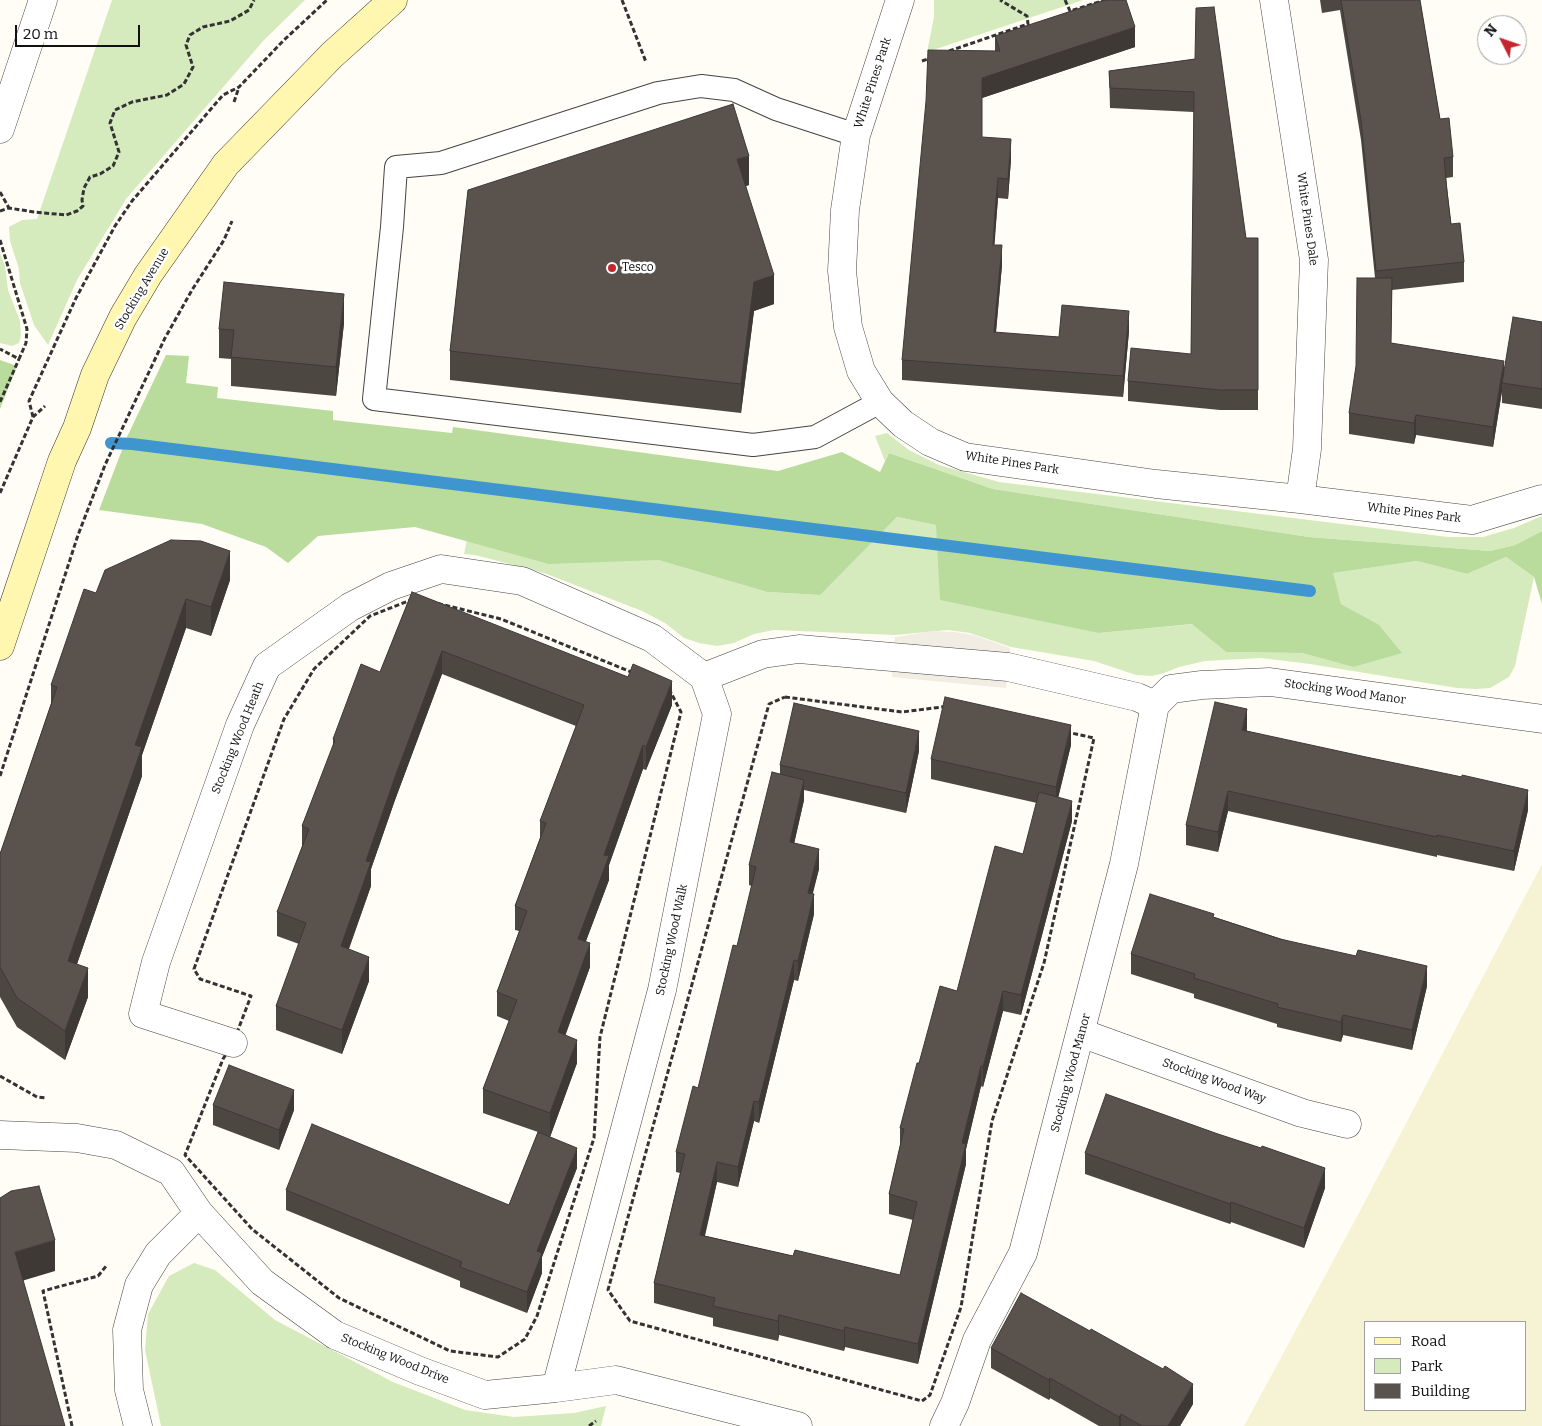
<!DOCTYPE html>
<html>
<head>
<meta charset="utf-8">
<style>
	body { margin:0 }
	#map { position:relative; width:1542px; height:1426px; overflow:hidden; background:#fffdf5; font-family:Bitter,serif }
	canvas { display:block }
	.legend { position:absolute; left:1364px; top:1321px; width:162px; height:90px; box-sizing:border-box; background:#fff; border:1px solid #a0a0a0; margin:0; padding:6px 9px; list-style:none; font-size:15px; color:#111 }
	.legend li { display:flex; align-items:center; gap:10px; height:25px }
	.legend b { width:25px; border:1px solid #a0a0a0 }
	.north { position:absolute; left:1477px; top:15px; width:50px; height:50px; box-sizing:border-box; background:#fff; border:1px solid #a0a0a0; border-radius:50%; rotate:311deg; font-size:14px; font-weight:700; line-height:20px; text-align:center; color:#111 }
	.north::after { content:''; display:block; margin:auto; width:18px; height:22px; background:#c4262e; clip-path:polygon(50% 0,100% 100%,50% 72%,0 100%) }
	.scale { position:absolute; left:15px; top:25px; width:125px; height:22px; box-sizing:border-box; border:2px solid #111; border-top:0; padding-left:6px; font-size:15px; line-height:18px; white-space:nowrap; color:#111; -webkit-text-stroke:4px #fff; paint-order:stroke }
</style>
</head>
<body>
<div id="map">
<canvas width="1542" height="1426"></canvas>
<ul class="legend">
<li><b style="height:6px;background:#fff6b0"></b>Road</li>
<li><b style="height:14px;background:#d5ebbd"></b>Park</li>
<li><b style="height:14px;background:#5a524d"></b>Building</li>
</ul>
<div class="north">N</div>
<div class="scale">20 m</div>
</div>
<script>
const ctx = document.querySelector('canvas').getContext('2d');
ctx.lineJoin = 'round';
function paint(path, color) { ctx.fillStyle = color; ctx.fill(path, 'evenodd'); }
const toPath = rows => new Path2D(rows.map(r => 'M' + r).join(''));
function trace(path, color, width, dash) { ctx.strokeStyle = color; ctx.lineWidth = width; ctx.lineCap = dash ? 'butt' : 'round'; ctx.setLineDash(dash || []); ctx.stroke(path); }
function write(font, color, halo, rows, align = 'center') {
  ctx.font = font + ' Bitter,serif'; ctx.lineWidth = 5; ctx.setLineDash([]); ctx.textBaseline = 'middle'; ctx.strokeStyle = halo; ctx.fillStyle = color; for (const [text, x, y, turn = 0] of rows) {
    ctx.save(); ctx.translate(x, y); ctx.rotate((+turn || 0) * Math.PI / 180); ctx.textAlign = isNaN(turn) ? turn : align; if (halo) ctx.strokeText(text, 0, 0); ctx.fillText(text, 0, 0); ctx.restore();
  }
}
paint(toPath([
	[1542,864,1542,1426,1244,1426,1360,1211],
	[1366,1322,1526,1322,1526,1410,1366,1410]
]), '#f6f3d4');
paint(toPath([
	[112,0,305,0,264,40,126,199,77,280,48,345,34,325,20,283,19,269,10,241,9,227,22,220,37,219],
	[934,0,1083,0,927,52,934,17],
	[0,253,5,266,8,290,20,321,21,336,19,343,12,346,0,343],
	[887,433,909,450,939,465,999,482,1448,537,1483,537,1514,528,1542,516,1542,531,1515,545,1490,551,1309,537,993,489,889,453,885,461,875,436],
	[897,517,936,525,1099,633,1193,624,1226,652,1302,653,1353,667,1378,624,1341,604,1332,573,1417,561,1467,574,1506,557,1534,577,1515,666,1509,677,1490,688,1476,689,1457,688,1310,664,1261,658,1205,661,1179,667,1164,673,1152,676,1136,675,1094,661,1011,647,970,633,948,630,895,635,774,630,754,634,734,643,717,646,699,643,684,638,665,623,642,611,544,573,475,555,464,554,469,529,658,560,767,592,819,595],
	[194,1263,215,1270,275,1320,393,1382,465,1410,514,1417,574,1413,606,1406,601,1426,161,1426,145,1350,148,1314,169,1276]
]), '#d5ebbd');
paint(toPath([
	[166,355,189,356,186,383,218,387,217,398,333,411,333,420,452,433,453,427,778,471,842,452,880,472,889,453,993,489,1309,537,1490,551,1515,545,1542,531,1542,604,1534,577,1506,557,1467,574,1417,561,1333,573,1341,604,1378,624,1402,653,1353,667,1302,653,1226,652,1192,624,1099,633,940,600,936,525,897,517,820,595,767,592,658,560,549,564,415,527,318,536,288,563,266,547,202,524,99,510,127,437],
	[0,360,17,366,0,409]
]), '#b9dc9c');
paint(toPath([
	[933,631,954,632,974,635,1010,648,1006,688,892,677,895,637]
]), '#f1ede2');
trace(toPath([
	[111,443,132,444,1310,591]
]), '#3f96cf', 12);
const lane = toPath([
	[856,135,776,109,734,90,701,86,658,93,441,163,396,167,392,227,374,399,753,445,815,437,880,402]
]);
const street = toPath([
	[900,0,856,135,845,210,842,271,848,327,861,371,880,402,903,424,930,442,965,457,1156,484,1300,499,1472,520,1542,499],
	[1274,0,1314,260,1307,449,1300,499],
	[0,129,43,0],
	[1081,1033,1302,1113,1347,1124],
	[233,1043,143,1014,156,962,240,725,267,666,350,607,391,586,441,569,522,581,652,638,704,677],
	[0,1135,77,1138,116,1145,171,1172,199,1213,262,1282,335,1335,420,1371,485,1395,556,1388,616,1380,798,1426],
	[556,1388,662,990,717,714,704,677,763,654,799,649,1008,667,1137,697,1155,705,1171,689,1202,685,1270,682,1542,719],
	[138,1426,129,1390,127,1330,139,1285,158,1254,199,1213],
	[944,1426,955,1403,977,1340,1023,1253,1124,864,1155,705]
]);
const secondary = toPath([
	[0,646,62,461,77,428,95,375,123,317,148,275,226,164,332,55,393,0]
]);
trace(lane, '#444', 24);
trace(street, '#444', 29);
trace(secondary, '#333', 29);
trace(toPath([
	[622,0,646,62],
	[1065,0,1070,11,1105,0],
	[949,51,1028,24,1027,16,1000,0],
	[922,61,931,58],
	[234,102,239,87],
	[0,192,9,208],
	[0,211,9,208,34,212,66,215,77,211,83,206,82,200,84,188,90,177,100,174,113,166,119,152,110,123,115,110,132,102,167,95,184,84,193,67,186,45,190,35,203,27,230,21,249,10,254,0],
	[0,240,27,329,26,343,19,359,0,349],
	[0,402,19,359],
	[33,417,29,401,76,298,115,226,132,201,223,95,239,87,283,41,327,0],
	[0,493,33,417,45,406],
	[416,598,501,619,668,687,681,712,600,1037,594,1138,537,1316,525,1339,498,1357,450,1351,339,1298,252,1229,185,1155,223,1059,233,1043,251,996,200,979,194,969,284,719,314,669,370,616,416,598],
	[785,697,902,712,950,706,1094,738,1044,963,992,1121,961,1307,930,1395,922,1401,630,1321,608,1290,769,704,785,697],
	[0,776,78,535,105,465,165,338,192,290,224,240,232,221],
	[0,1076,37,1097,46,1098],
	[72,1426,43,1291,98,1276,107,1265],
	[589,1426,596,1421]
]), '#333', 3, [5, 2.5]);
trace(lane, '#fff', 22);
trace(street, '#fff', 28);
trace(secondary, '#fff6b0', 28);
paint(toPath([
	[1320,0,1420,0,1440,119,1453,157,1453,177,1446,178,1451,224,1464,262,1464,282,1392,290,1391,343,1504,373,1542,322,1542,409,1502,403,1502,391,1493,447,1416,435,1414,444,1349,434,1349,413,1375,278,1361,140,1340,10,1322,13],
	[995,36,1135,47,982,98,982,137,1011,159,1008,199,998,198,994,245,1002,265,996,333,1059,337,1129,331,1123,397,902,380,902,360,995,51],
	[1195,59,1246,238,1258,238,1258,410,1220,410,1128,401,1128,381,1191,354,1194,112,1110,108,1109,71],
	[749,185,746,186,774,304,754,311,741,413,450,380,450,351,468,190],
	[344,323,336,396,231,386,231,359,219,358,219,329],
	[230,580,211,636,186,628,142,755,142,776,77,964,88,997,65,1060,17,1027,0,997,0,854,51,704,51,685,96,593],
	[412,592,672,705,646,770,643,769,609,865,609,880,586,941,590,967,565,1035,577,1063,550,1137,577,1168,542,1257,542,1273,527,1313,460,1287,460,1281,286,1210,286,1190,509,1205,538,1132,483,1113,483,1089,509,1021,497,1016,497,992,519,931,515,930,515,906,540,838,540,821,576,726,442,674,395,800,371,869,371,886,349,949,369,981,342,1054,276,1030,276,1006,299,944,277,936,277,912,302,847,302,826,333,746,333,739,380,672],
	[1247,729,1247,731,1528,810,1514,871,1437,855,1437,857,1228,811,1218,852,1186,845,1186,825],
	[1071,745,1058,797,1072,821,1021,1015,1003,1011,983,1087,981,1086,966,1149,966,1164,918,1364,845,1347,844,1351,779,1335,778,1341,713,1326,713,1318,654,1303,654,1283,680,1173,676,1172,676,1152,698,1088,737,946,752,886,749,885,749,865,780,774,780,765,919,751,906,813,804,790,804,800,794,843,819,869,812,894,814,914,798,981,794,980,759,1123,754,1121,738,1187,717,1182,705,1236,793,1256,900,1275,913,1220,889,1214,889,1194,900,1146,900,1128,919,1063,957,991,1023,854,1037,803,931,779,931,759],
	[1214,917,1427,986,1412,1050,1343,1035,1341,1042,1277,1027,1277,1024,1194,998,1194,994,1131,974,1131,954],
	[213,1105,294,1110,279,1150,213,1125],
	[1085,1153,1325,1188,1304,1248,1231,1222,1230,1224,1085,1174],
	[991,1348,1193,1404,1180,1426,1099,1426,1050,1398,1049,1400,991,1368]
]), '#4d4742');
paint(toPath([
	[1135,27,1135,47,982,98,982,78],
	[1011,139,1011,159,1008,199,1008,179],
	[749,156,749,185,737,189,737,159],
	[998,178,998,198,993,265,993,245],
	[1002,245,1002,265,994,352,994,332],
	[774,275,774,304,754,311,741,413,741,384,754,282],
	[344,294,344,323,336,396,336,367],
	[1129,311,1129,331,1123,397,1123,376],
	[1504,361,1504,383,1502,383,1502,391,1493,447,1493,427],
	[1416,415,1416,435,1414,444,1414,423],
	[230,551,230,580,211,636,211,607],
	[186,599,186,628,142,755,142,776,68,990,68,961,135,745],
	[442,651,442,674,395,800,371,869,371,886,341,970,341,946,366,861,395,777],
	[672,681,672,705,646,770,646,747],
	[1247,709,1247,729,1242,750,1242,730],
	[1071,725,1071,745,1056,807,1056,787],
	[919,731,919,751,906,813,906,793],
	[643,745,643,769,609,865,609,880,578,962,578,939,604,855],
	[804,780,804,800,790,862,790,842],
	[1528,790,1528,810,1514,871,1514,851],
	[1228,791,1228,811,1218,852,1218,832],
	[1072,801,1072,821,1021,1015,1021,995],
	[819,849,819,869,808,913,808,893],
	[814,894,814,914,798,981,798,961],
	[590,943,590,967,558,1056,558,1032],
	[369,957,369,981,342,1054,342,1030],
	[794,960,794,980,759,1123,759,1102],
	[1427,966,1427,986,1412,1050,1412,1030],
	[88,968,88,997,65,1060,65,1031],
	[1003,991,1003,1011,983,1087,983,1067],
	[1343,1015,1343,1035,1341,1042,1341,1022],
	[577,1040,577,1063,550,1137,550,1113],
	[981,1066,981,1086,966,1149,966,1164,918,1364,918,1344,962,1143],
	[294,1090,294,1110,279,1150,279,1130],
	[754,1101,754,1121,738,1187,738,1167],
	[577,1148,577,1168,542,1257,542,1273,527,1313,527,1292,537,1251],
	[717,1162,717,1182,700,1255,700,1235],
	[1325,1168,1325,1188,1304,1248,1304,1228],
	[1231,1202,1231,1222,1230,1224,1230,1204],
	[55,1240,55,1271,15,1283,15,1252],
	[779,1315,779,1335,778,1341,778,1321],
	[845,1327,845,1347,844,1351,844,1331],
	[1050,1378,1050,1398,1049,1400,1049,1380],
	[1193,1384,1193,1404,1180,1426,1168,1426],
	[1121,1414,1121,1426,1119,1426,1119,1417]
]), '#3f3936');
const building = toPath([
	[1105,0,1126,0,1135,27,982,78,982,137,1011,139,1008,179,998,178,995,211,993,245,1002,245,994,332,1059,337,1062,305,1129,311,1123,376,902,360,926,101,928,50,1000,51,995,36,1105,0],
	[1341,0,1420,0,1440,119,1449,118,1453,157,1444,158,1447,191,1451,224,1460,223,1464,262,1376,271,1361,120,1341,0],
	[1214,7,1246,238,1258,238,1258,390,1220,390,1128,381,1131,348,1191,354,1194,92,1110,88,1109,71,1195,59,1196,8,1214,7],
	[733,104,749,156,737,159,774,275,754,282,741,384,450,351,468,190,733,104],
	[1357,278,1392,278,1391,343,1504,361,1493,427,1416,415,1414,423,1349,413,1356,366,1357,278],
	[224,282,344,294,336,367,231,357,234,330,219,329,224,282],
	[1513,317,1542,322,1542,389,1502,383,1513,317],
	[171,540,201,541,230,551,211,607,186,599,135,745,142,747,68,961,88,968,65,1031,17,998,0,967,0,854,57,687,51,685,84,589,96,593,105,570,171,540],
	[412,592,628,677,633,664,672,681,646,747,643,745,604,855,609,856,578,939,590,943,558,1032,577,1040,550,1113,483,1089,517,1000,497,992,527,911,515,906,546,823,540,821,584,705,442,651,395,777,366,861,371,862,341,946,369,957,342,1030,276,1006,306,923,277,912,309,829,302,826,335,740,333,739,361,664,380,672,412,592],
	[945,697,1071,725,1056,787,931,759,945,697],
	[1215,702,1247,709,1242,730,1366,757,1462,777,1462,775,1528,790,1514,851,1437,835,1437,837,1228,791,1218,832,1186,825,1215,702],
	[794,703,919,731,906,793,780,765,794,703],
	[772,772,804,780,790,842,819,849,808,893,814,894,798,961,794,960,759,1102,754,1101,738,1167,717,1162,700,1235,793,1256,795,1250,900,1275,917,1202,889,1194,904,1129,900,1128,917,1063,919,1063,940,986,957,991,995,846,1023,854,1039,792,1072,801,1021,995,1003,991,983,1067,981,1066,962,1143,966,1144,918,1344,845,1327,844,1331,779,1315,778,1321,713,1306,715,1298,654,1283,685,1154,676,1152,693,1086,698,1088,733,945,737,946,756,867,749,865,772,772],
	[1150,894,1214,914,1213,917,1280,939,1356,956,1358,950,1427,966,1412,1030,1343,1015,1341,1022,1277,1007,1278,1004,1194,978,1195,974,1131,954,1150,894],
	[229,1065,294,1090,279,1130,213,1105,229,1065],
	[1106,1094,1218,1134,1261,1148,1262,1146,1325,1168,1304,1228,1231,1202,1230,1204,1085,1153,1106,1094],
	[312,1124,509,1205,538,1132,577,1148,537,1251,542,1253,527,1292,460,1267,462,1262,286,1190,312,1124],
	[39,1186,55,1240,15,1252,65,1426,0,1426,0,1198,11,1191,39,1186],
	[1021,1293,1090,1331,1091,1329,1163,1369,1165,1366,1193,1384,1168,1426,1142,1426,1121,1414,1119,1417,1050,1378,1049,1380,991,1348,1021,1293]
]);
paint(building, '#5a524d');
trace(building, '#3f3936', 1);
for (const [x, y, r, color] of [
	[612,268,5,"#c4262e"]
]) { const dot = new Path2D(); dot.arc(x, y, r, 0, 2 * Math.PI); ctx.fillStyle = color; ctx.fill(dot); trace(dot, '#fff', 2); }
write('12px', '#111', '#fff', [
	["White Pines Park",873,83,-72],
	["White Pines Dale",1307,219,82],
	["Stocking Avenue",142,289,-59],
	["White Pines Park",1012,463,9],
	["White Pines Park",1414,513,7],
	["Stocking Wood Manor",1345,692,8],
	["Stocking Wood Heath",238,738,-68],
	["Stocking Wood Walk",672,940,-78],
	["Stocking Wood Manor",1071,1073,-75],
	["Stocking Wood Way",1214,1081,20],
	["Stocking Wood Drive",395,1359,22]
]);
write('12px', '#111', '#fff', [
	["Tesco",622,268]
], 'left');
</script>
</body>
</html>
